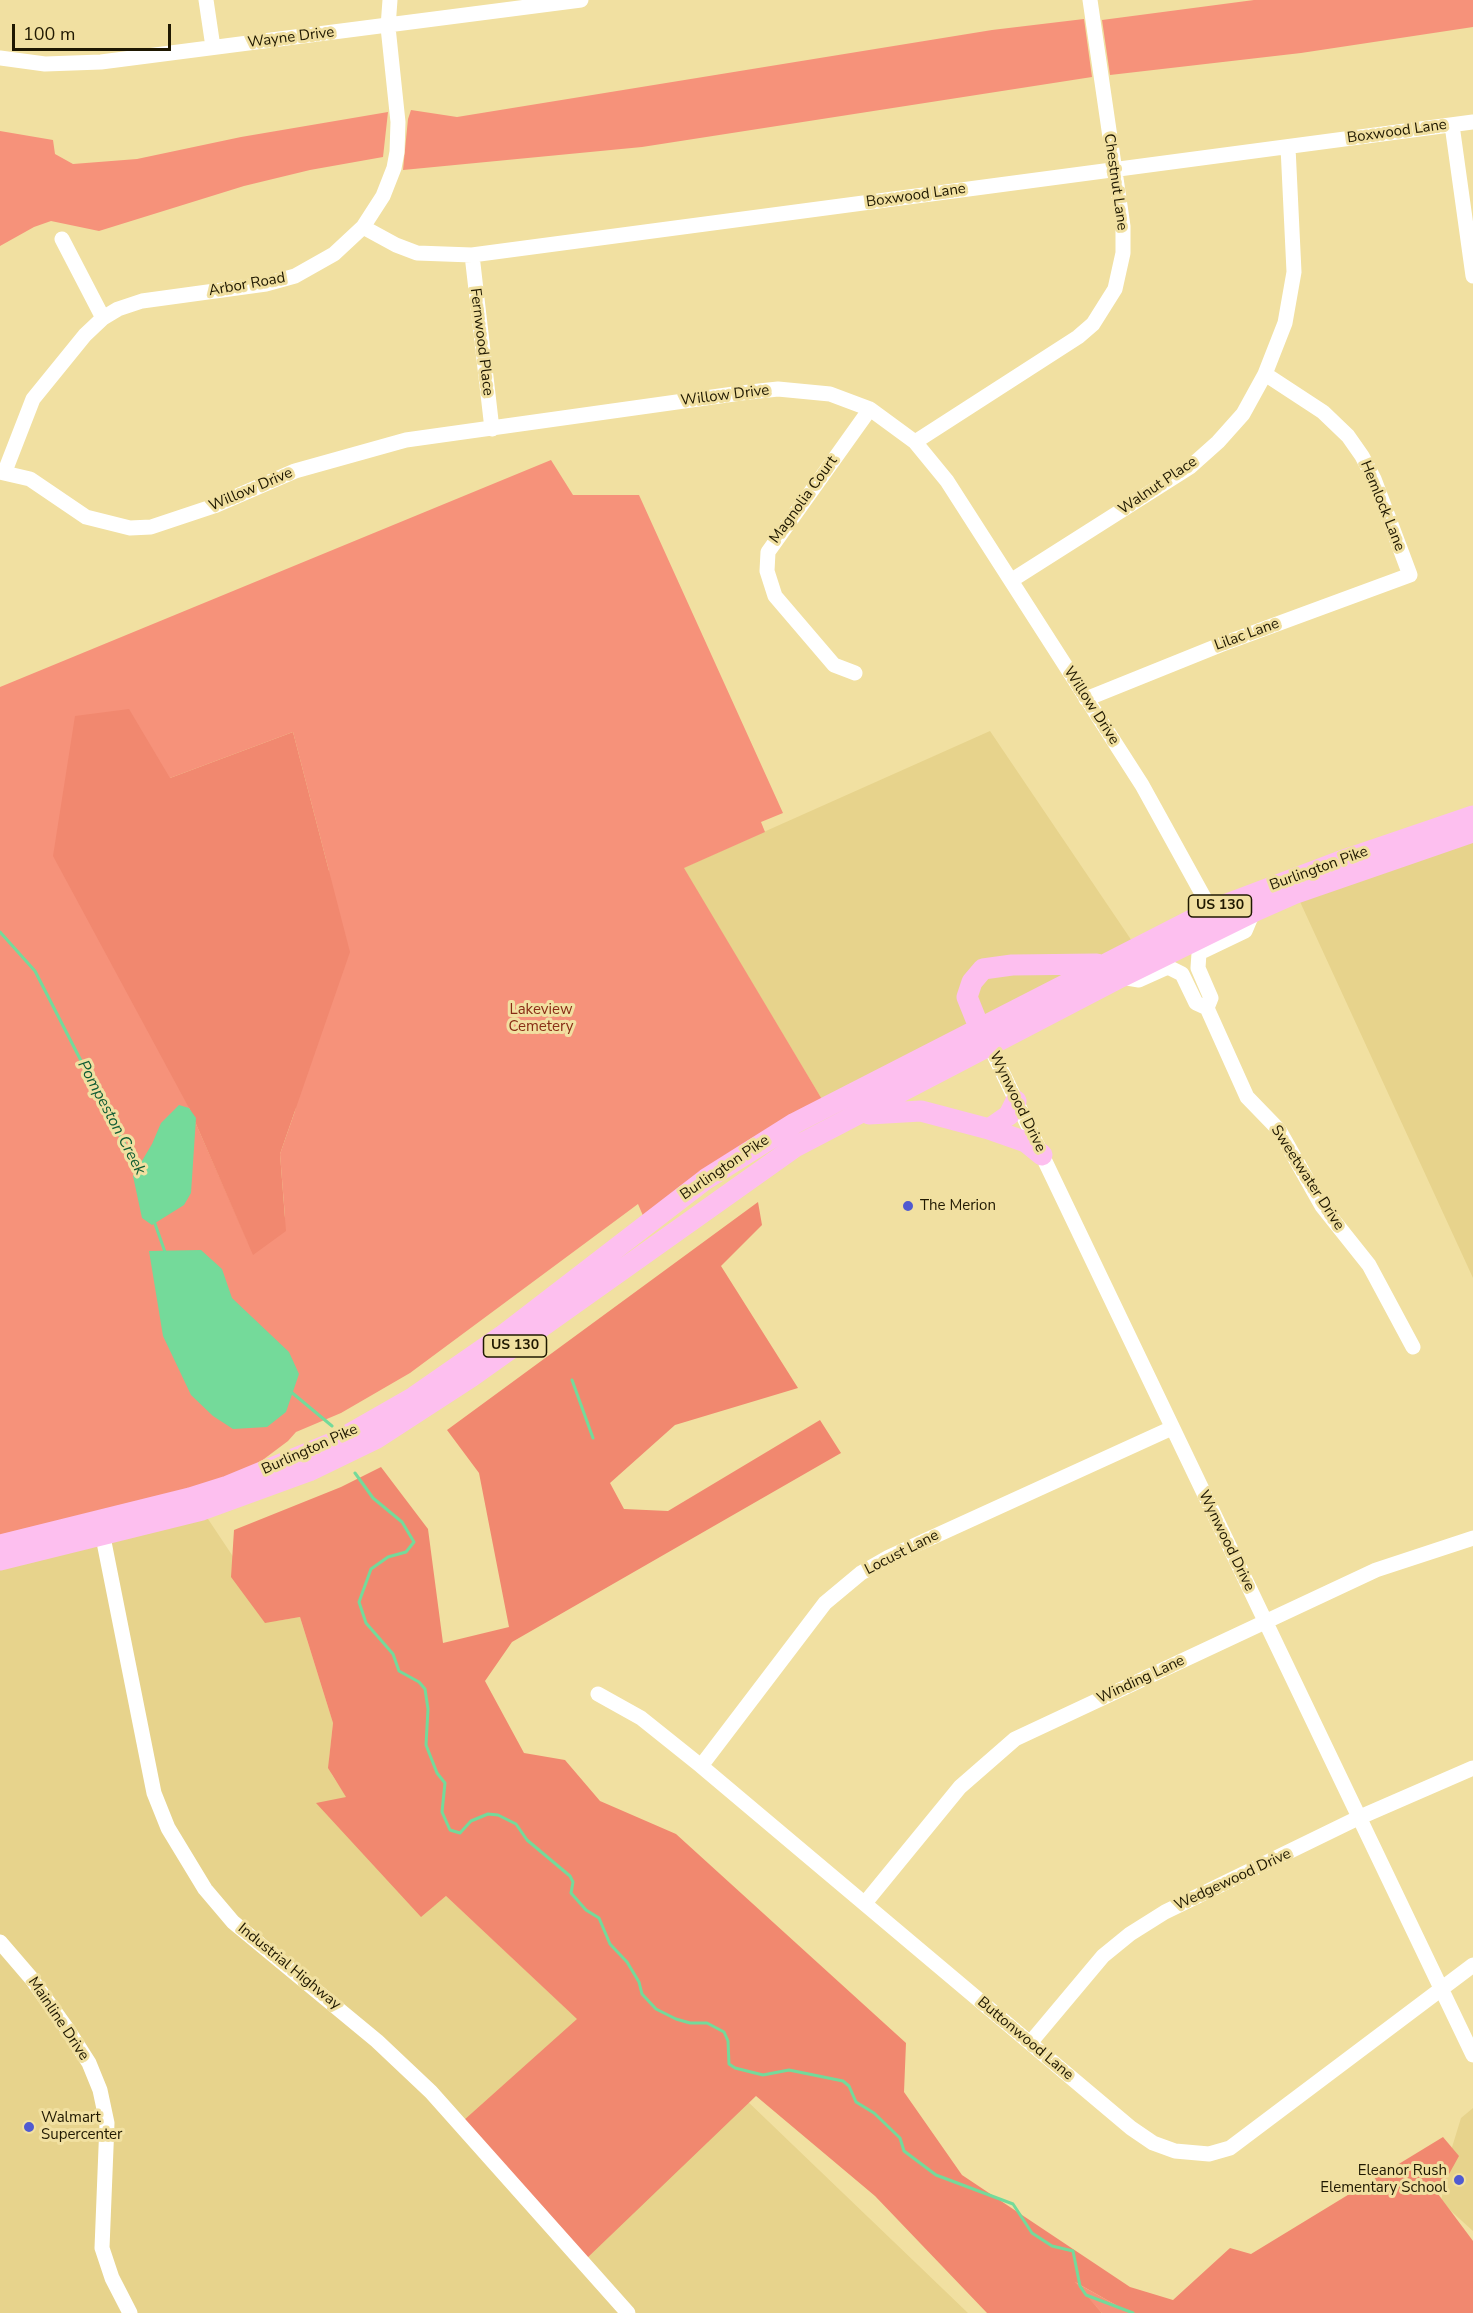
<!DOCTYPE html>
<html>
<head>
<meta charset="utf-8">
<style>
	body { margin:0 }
	#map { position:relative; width:1473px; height:2313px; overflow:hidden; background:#f1e0a1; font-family:"Nunito Sans",sans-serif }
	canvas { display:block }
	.scale { position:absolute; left:12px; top:24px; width:159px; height:27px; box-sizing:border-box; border:3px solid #1f1801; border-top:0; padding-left:8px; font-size:18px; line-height:21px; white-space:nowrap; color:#1f1801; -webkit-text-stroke:4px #f1e0a1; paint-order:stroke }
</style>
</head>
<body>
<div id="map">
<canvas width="1473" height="2313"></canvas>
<div class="scale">100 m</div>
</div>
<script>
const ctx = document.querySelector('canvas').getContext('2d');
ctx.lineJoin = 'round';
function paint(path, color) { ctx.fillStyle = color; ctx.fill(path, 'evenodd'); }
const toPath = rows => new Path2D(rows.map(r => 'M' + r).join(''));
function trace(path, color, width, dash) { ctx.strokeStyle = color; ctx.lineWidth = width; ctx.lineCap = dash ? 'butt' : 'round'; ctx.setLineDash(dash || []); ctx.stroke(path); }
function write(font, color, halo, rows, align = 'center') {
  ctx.font = font + ' "Nunito Sans",sans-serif'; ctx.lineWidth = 6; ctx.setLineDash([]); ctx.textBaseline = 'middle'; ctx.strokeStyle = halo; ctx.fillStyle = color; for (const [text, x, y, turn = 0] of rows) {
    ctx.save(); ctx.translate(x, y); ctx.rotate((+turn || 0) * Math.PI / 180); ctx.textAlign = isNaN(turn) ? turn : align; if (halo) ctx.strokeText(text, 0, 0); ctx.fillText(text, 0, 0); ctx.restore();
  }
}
paint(toPath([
	[990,731,1136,947,826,1106,683,868],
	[1473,832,1473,1278,1296,893],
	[202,1510,276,1621,300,1617,333,1723,329,1760,332,1775,347,1797,339,1799,434,1906,446,1896,569,2011,694,2050,968,2313,0,2313,0,1560],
	[1473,2108,1473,2231,1441,2202,1449,2157,1461,2118]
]), '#e7d38c');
paint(toPath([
	[1254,0,1473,0,1473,27,1301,53,1110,75,1102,20],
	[1084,19,1092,77,642,147,403,170,408,119,411,110,457,117,992,30],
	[388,112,383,157,310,170,244,186,99,231,51,221,34,227,0,246,0,131,53,140,55,154,73,164,137,159,241,137],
	[551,460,573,495,639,495,783,813,761,822,765,832,684,868,826,1106,647,1225,638,1204,410,1373,341,1413,296,1432,288,1441,228,1486,0,1545,0,687],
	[293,732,329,871,295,1111,280,1154,285,1217,248,1242,189,1108,170,778],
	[1073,2281,1130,2313,1102,2313]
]), '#f6927a');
paint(toPath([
	[129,709,170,778,293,732,350,952,280,1154,286,1231,253,1255,189,1108,53,856,75,716],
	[758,1202,762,1225,721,1266,798,1388,675,1425,610,1483,624,1509,668,1511,820,1420,841,1453,512,1642,485,1681,524,1753,565,1760,600,1801,676,1834,906,2043,904,2092,962,2175,1130,2287,1173,2300,1230,2248,1251,2254,1443,2137,1459,2156,1438,2194,1473,2241,1473,2313,1130,2313,1075,2282,1102,2313,987,2313,875,2196,756,2096,585,2260,463,2121,577,2019,446,1896,421,1917,316,1803,346,1797,328,1768,333,1723,300,1617,265,1623,231,1577,234,1530,341,1487,381,1467,428,1529,443,1643,509,1627,479,1473,447,1430]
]), '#f1886f');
paint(toPath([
	[179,1105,189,1108,196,1118,191,1193,184,1205,152,1225,142,1218,133,1176,152,1144,161,1123],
	[201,1250,222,1269,232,1298,289,1352,299,1374,286,1412,267,1427,233,1429,213,1416,191,1395,163,1336,149,1251]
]), '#74da9a');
trace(toPath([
	[0,932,35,971,117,1131,140,1169],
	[154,1221,165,1252],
	[572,1380,593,1438],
	[290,1391,332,1426],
	[355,1473,373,1498,402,1522,414,1542,406,1552,388,1557,371,1569,359,1602,366,1623,393,1654,399,1671,419,1682,425,1689,428,1709,426,1745,437,1773,445,1783,442,1812,450,1830,460,1833,471,1821,488,1814,498,1815,516,1824,527,1840,570,1876,573,1882,571,1893,586,1910,599,1918,610,1944,627,1962,639,1982,642,1994,656,2009,676,2019,690,2023,707,2023,724,2032,728,2041,729,2064,735,2068,763,2075,789,2070,843,2081,849,2086,856,2102,874,2113,900,2138,904,2151,936,2175,1013,2204,1032,2233,1052,2246,1073,2251,1080,2286,1086,2295,1133,2313]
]), '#74da9a', 3);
trace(toPath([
	[206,0,213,47],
	[0,58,45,64,101,62,581,0],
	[1452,125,1473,276],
	[363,227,396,245,417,253,472,255,1473,122],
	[62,239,103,318],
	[472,255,492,429],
	[915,442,1078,337,1093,324,1115,289,1123,253,1123,226,1090,0],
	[5,471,33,399,85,335,103,318,118,309,142,301,266,284,295,276,334,254,363,227,383,196,394,168,397,152,398,122,388,27,390,0],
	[0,472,30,479,86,517,130,528,151,527,214,506,295,471,406,440,741,393,778,389,830,394,870,409,915,442,947,481,1142,785,1211,910],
	[1012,580,1190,467,1218,442,1243,414,1265,374,1285,323,1294,272,1288,147],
	[855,673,834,665,775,596,767,571,768,552,870,409],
	[1086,699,1220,645,1410,575,1374,479,1362,456,1348,436,1323,412,1265,374],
	[1253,912,1245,931,1199,953,1198,968,1211,998,1207,1008,1247,1097,1279,1130,1322,1206,1369,1265,1413,1347],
	[1121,977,1139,980,1168,967,1182,974,1196,1003,1207,1008],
	[986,1038,1473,2055],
	[103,1537,154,1793,168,1828,205,1889,233,1922,377,2041,431,2092,628,2313],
	[598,1694,641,1718,701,1766,1131,2128,1153,2143,1175,2151,1209,2154,1230,2148,1473,1965],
	[701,1766,825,1603,861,1573,889,1557,1172,1428],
	[865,1903,960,1787,1015,1739,1376,1570,1473,1538],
	[0,1942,31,1978,68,2030,89,2063,100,2090,107,2123,102,2248,112,2278,130,2313],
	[1030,2043,1103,1956,1130,1934,1165,1912,1358,1818,1473,1768]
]), '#fff', 15);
trace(toPath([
	[979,1027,967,997,972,982,983,969,1012,965,1097,964],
	[869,1114,921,1111,989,1129,1009,1115,1016,1101],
	[989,1129,1026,1142,1042,1155],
	[0,1545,190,1498,228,1486,337,1441,414,1397,502,1336,706,1179,795,1123,1211,910,1338,862,1473,816],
	[0,1560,202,1510,309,1471,377,1438,471,1377,795,1147,1121,977,1253,912,1296,893,1473,832]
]), '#fdbfef', 21);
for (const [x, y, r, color] of [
	[908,1206,6,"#505ad0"],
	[29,2127,6,"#505ad0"],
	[1459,2180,6,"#505ad0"]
]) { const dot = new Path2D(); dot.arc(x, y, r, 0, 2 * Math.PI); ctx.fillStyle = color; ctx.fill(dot); trace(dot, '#f1e0a1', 2); }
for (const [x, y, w] of [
	[1220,906,63],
	[515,1346,63]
]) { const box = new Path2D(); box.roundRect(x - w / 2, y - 11, w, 22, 4.5); ctx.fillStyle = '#f1e0a1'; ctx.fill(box); trace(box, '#1f1801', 1.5); }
write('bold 14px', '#1f1801', null, [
	["US 130",1220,906],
	["US 130",515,1346]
]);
write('15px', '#1f1801', '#f1e0a1', [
	["Wayne Drive",291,38,-7],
	["Boxwood Lane",1397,132,-8],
	["Chestnut Lane",1115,182,82],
	["Boxwood Lane",916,196,-8],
	["Arbor Road",247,285,-10],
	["Fernwood Place",481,342,83],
	["Willow Drive",725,396,-7],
	["Walnut Place",1158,486,-34],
	["Willow Drive",251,490,-23],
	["Magnolia Court",804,500,-54],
	["Hemlock Lane",1382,506,68],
	["Lilac Lane",1247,635,-20],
	["Willow Drive",1091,706,57],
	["Burlington Pike",1319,869,-20],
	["Wynwood Drive",1017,1102,64],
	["Burlington Pike",725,1168,-34],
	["Sweetwater Drive",1307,1178,57],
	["Burlington Pike",310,1450,-24],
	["Wynwood Drive",1226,1541,64],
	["Locust Lane",902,1553,-27],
	["Winding Lane",1141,1680,-25],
	["Wedgewood Drive",1233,1880,-25],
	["Industrial Highway",289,1967,39],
	["Mainline Drive",58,2019,56],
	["Buttonwood Lane",1025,2039,40]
]);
write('15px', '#882c15', '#f1e0a1', [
	["Lakeview",541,1010],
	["Cemetery",541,1027]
]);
write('15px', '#1f1801', '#f1e0a1', [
	["The Merion",920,1206],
	["Walmart",41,2118],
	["Supercenter",41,2135],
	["Eleanor Rush",1447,2171,"right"],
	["Elementary School",1447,2188,"right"]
], 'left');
write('italic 16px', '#0f5c34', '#f1e0a1', [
	["Pompeston Creek",111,1118,62]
]);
</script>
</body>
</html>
